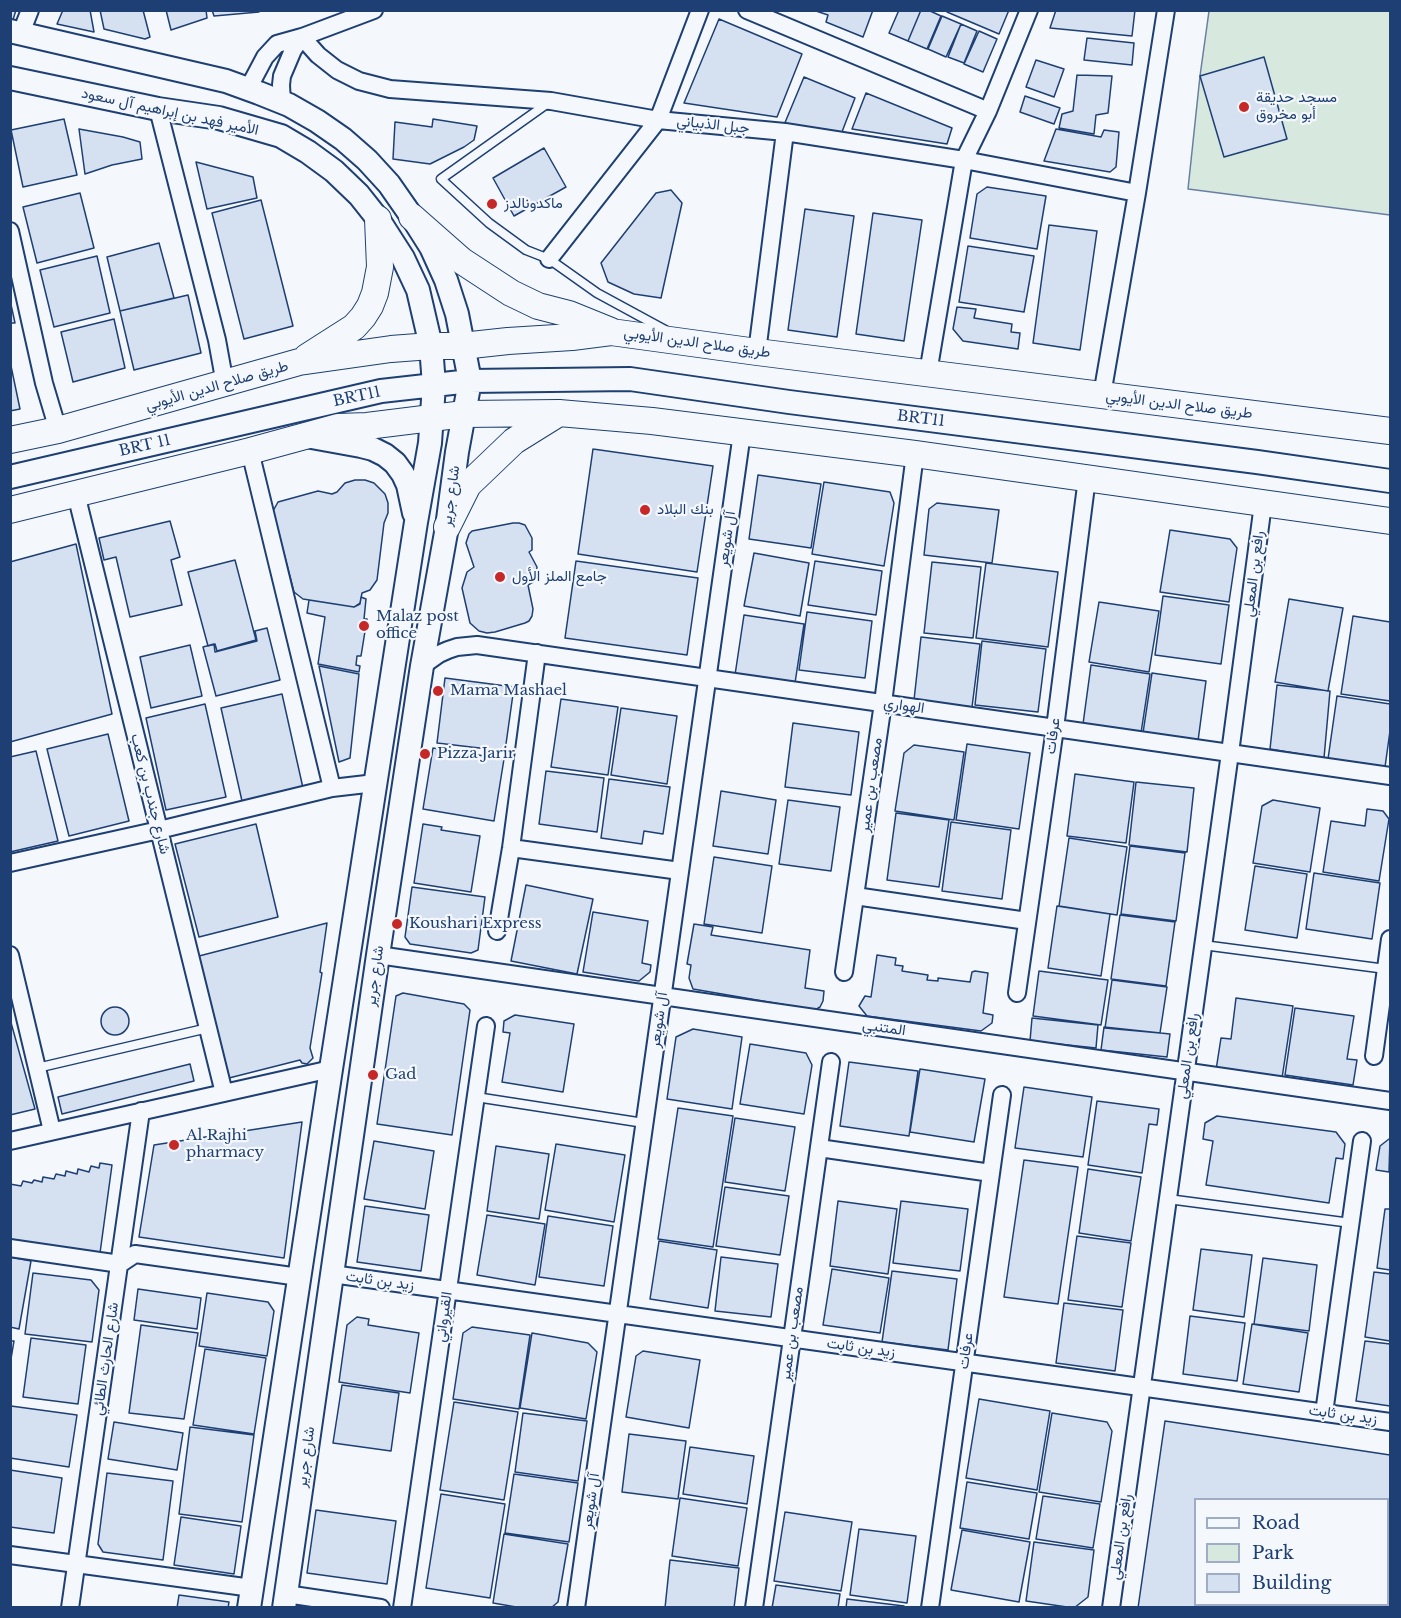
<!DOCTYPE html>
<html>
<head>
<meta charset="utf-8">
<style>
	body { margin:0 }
	#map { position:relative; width:1401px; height:1618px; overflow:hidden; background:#f4f7fb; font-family:"Libre Baskerville",serif }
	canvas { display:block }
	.frame { position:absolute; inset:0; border:12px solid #1d3f73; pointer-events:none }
	.legend { position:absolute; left:1194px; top:1498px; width:195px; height:108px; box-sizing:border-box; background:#f4f7fb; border:2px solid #9eadc5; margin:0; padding:8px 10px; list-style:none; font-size:18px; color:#1d3f73 }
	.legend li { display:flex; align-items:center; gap:12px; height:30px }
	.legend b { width:30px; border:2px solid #9eadc5 }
</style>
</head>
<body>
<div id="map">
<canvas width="1401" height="1618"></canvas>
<div class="frame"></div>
<ul class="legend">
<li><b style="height:8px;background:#f4f7fb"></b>Road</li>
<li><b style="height:16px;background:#d7e8df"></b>Park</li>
<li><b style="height:16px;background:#d5e0f0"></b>Building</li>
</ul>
</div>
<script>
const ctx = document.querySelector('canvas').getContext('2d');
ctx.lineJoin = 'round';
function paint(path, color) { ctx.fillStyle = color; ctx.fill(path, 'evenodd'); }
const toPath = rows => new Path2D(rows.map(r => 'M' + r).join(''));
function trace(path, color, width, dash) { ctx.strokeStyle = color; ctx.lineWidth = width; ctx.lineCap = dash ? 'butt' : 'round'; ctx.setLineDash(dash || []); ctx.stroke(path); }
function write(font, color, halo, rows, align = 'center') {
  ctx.font = font + ' "Libre Baskerville",Vazirmatn,serif'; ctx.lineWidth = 4.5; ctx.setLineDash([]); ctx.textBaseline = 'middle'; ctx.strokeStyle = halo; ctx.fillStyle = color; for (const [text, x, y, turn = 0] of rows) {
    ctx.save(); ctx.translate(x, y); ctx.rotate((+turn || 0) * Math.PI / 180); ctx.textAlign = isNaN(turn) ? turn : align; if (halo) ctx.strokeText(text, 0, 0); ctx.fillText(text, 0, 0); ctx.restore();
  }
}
const green = toPath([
	[1209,11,1390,11,1390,215,1188,189,1200,76,1209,11]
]);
paint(green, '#d7e8df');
trace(green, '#687fa3', 1.5);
const building = toPath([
	[10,10,16,10,12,23,10,23,10,10],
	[63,10,90,10,94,32,57,24,63,10],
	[100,10,143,10,150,37,145,39,104,29,100,10],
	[166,10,206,10,207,18,171,30,166,10],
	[212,10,259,10,259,12,214,16,212,10],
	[873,10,863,37,826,22,828,15,816,11,873,10],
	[899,10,921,10,908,41,889,33,899,10],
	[921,10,928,10,941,16,927,49,908,41,921,10],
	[948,10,1009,10,999,34,947,12,948,10],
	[1056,10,1135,10,1132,36,1050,28,1056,10],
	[942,16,961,24,946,57,928,49,942,16],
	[719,19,802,54,777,117,684,103,719,19],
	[961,24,977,31,964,63,948,57,961,24],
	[979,31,997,39,983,72,964,64,979,31],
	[1087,38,1134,43,1132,65,1084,60,1087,38],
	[1264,57,1287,139,1224,157,1200,76,1264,57],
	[1036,60,1064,69,1054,97,1026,87,1036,60],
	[1077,75,1112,76,1108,113,1096,115,1094,134,1059,128,1062,114,1073,111,1077,75],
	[804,77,855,98,840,137,784,125,804,77],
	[866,93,952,128,947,144,852,129,866,93],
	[1025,96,1060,108,1054,124,1020,112,1025,96],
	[64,119,77,175,23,187,11,130,64,119],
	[433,119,477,126,474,140,464,147,430,164,393,159,395,122,432,127,433,119],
	[79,129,123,137,140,142,142,159,112,165,85,174,79,129],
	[1056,129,1101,137,1104,130,1119,132,1116,167,1110,172,1044,161,1056,129],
	[544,148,566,187,514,216,493,178,544,148],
	[196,162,253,177,257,198,207,209,196,162],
	[987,187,1046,196,1037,249,970,238,977,194,987,187],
	[671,190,682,203,661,298,634,294,608,282,601,263,656,193,671,190],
	[80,193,94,248,37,263,23,207,80,193],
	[261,200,293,326,244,339,212,213,261,200],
	[805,209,854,216,837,337,788,330,805,209],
	[873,213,922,220,904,341,856,334,873,213],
	[1049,225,1097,231,1080,350,1033,343,1049,225],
	[159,243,174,298,120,311,107,257,159,243],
	[968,246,1034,256,1024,312,959,302,968,246],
	[97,256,110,313,54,327,40,270,97,256],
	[188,295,201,353,134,370,120,311,188,295],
	[10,300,15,323,10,323,10,300],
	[957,307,976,309,974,318,1012,324,1011,332,1020,333,1018,349,963,341,953,329,957,307],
	[114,319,125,368,73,382,61,332,114,319],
	[11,366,20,409,10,411,10,366,11,366],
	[593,449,713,466,697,572,578,554,593,449],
	[758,475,821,484,811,548,749,539,758,475],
	[355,480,365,480,374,483,385,494,388,503,388,513,384,523,377,580,370,590,362,593,360,603,354,607,303,599,294,592,273,511,278,502,318,491,332,494,337,492,345,483,355,480],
	[824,482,890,492,894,503,884,566,812,554,824,482],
	[937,503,999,510,992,563,924,555,929,509,937,503],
	[170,521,180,557,171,560,182,605,130,617,116,557,104,560,99,538,170,521],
	[513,523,519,523,525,525,532,538,532,550,529,552,537,567,536,575,533,582,528,585,533,609,532,616,529,621,525,623,495,632,487,633,479,631,470,623,462,588,467,572,474,567,466,543,469,534,472,531,513,523],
	[1170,530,1230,539,1237,548,1229,602,1160,592,1170,530],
	[76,544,112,714,10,742,10,562,76,544],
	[754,553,809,563,800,616,744,606,754,553],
	[235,560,256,640,217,651,215,644,208,646,188,572,235,560],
	[576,561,698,578,687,655,565,638,576,561],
	[815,561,882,571,876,615,808,605,815,561],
	[932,562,981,567,973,638,924,633,932,562],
	[986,563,1058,572,1048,647,976,638,986,563],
	[1163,596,1229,605,1221,664,1155,655,1163,596],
	[361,597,366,599,364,619,367,619,361,656,357,656,356,665,360,666,359,672,318,664,325,617,307,613,309,600,354,607,360,604,361,597],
	[1289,599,1343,608,1328,691,1275,682,1289,599],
	[1099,602,1159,611,1149,672,1089,662,1099,602],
	[807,612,872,621,865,678,799,670,807,612],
	[744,615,804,624,795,683,735,675,744,615],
	[1353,616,1390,622,1390,701,1341,694,1353,616],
	[267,628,280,680,216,696,203,647,214,644,215,652,257,641,255,631,267,628],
	[921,637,980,644,972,707,914,700,921,637],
	[982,641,1046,649,1038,712,975,705,982,641],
	[190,645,202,696,151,708,140,657,190,645],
	[1091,665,1150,674,1141,733,1083,724,1091,665],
	[319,666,359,674,350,758,339,762,319,666],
	[1152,673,1206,681,1198,741,1143,733,1152,673],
	[445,678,514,687,505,751,437,743,445,678],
	[1277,685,1330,691,1324,758,1270,749,1277,685],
	[282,694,303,788,242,801,221,708,282,694],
	[1337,696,1390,704,1390,731,1385,767,1328,759,1337,696],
	[561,699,618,707,608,775,551,767,561,699],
	[205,704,226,797,166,810,146,718,205,704],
	[621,708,677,716,667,784,611,775,621,708],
	[793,723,859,732,851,795,785,787,793,723],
	[108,734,129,821,69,836,47,749,108,734],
	[967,744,1030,753,1019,829,956,820,967,744],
	[914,745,964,752,954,820,895,811,904,753,914,745],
	[433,748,504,759,494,821,423,809,433,748],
	[36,751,58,841,10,852,10,757,36,751],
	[546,771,604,778,597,832,539,824,546,771],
	[1075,774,1134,782,1126,843,1067,836,1075,774],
	[609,779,670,787,663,834,644,831,642,844,601,838,609,779],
	[1136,782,1194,788,1187,852,1129,845,1136,782],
	[721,791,776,800,768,854,713,846,721,791],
	[788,800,840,807,831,871,779,864,788,800],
	[1273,800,1320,808,1310,872,1253,863,1262,806,1273,800],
	[1367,809,1383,811,1389,819,1379,881,1323,872,1331,821,1365,826,1367,809],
	[896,813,949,820,939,887,887,880,896,813],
	[951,822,1011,830,1002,899,942,891,951,822],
	[256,824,278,917,199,937,175,844,256,824],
	[423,824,442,827,441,830,480,836,471,892,414,883,423,824],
	[1069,838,1127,847,1117,915,1059,906,1069,838],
	[1130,846,1185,853,1176,921,1121,914,1130,846],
	[714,857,772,866,762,933,704,924,714,857],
	[1255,866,1307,874,1297,938,1245,930,1255,866],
	[1314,873,1380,883,1372,939,1306,929,1314,873],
	[526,885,593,899,577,974,511,961,526,885],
	[412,887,485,897,478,950,471,953,410,944,405,937,412,887],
	[1057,906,1110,914,1101,976,1048,968,1057,906],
	[593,912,648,921,642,963,651,965,650,972,639,981,583,972,593,912],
	[1120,915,1175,922,1166,986,1111,979,1120,915],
	[327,923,320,972,322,973,310,1048,313,1058,307,1064,302,1063,300,1060,229,1078,199,956,327,923],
	[694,924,713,927,711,935,810,950,805,988,824,991,823,1001,820,1007,815,1010,693,989,689,978,691,965,687,964,694,924],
	[877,955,896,958,895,965,903,966,902,971,928,975,927,980,938,981,938,978,970,982,972,972,975,971,988,973,983,1013,993,1015,992,1023,981,1031,867,1016,859,1006,865,996,871,997,877,955],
	[1039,971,1108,980,1101,1025,1033,1016,1039,971],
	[1112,980,1167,987,1160,1033,1105,1028,1112,980],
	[403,993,464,1004,470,1010,452,1135,377,1124,396,996,403,993],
	[1236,998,1293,1006,1282,1078,1216,1070,1221,1038,1231,1039,1236,998],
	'101 1021a14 14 0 1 1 28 0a14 14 0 1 1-28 0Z',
	[1295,1008,1354,1016,1347,1059,1357,1060,1353,1085,1285,1075,1295,1008],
	[515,1015,574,1024,563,1092,502,1082,510,1033,503,1032,504,1021,515,1015],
	[1032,1018,1098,1025,1096,1048,1030,1041,1032,1018],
	[10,1019,35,1109,10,1115,10,1019],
	[1104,1027,1170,1034,1167,1057,1101,1050,1104,1027],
	[693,1029,742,1037,732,1109,667,1099,676,1037,693,1029],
	[750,1044,806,1053,812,1065,804,1114,740,1104,750,1044],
	[849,1062,918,1071,909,1136,840,1126,849,1062],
	[190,1064,194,1081,62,1114,58,1097,190,1064],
	[920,1069,985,1079,974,1142,910,1132,920,1069],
	[1024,1087,1092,1097,1083,1157,1015,1148,1024,1087],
	[1097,1101,1159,1109,1157,1125,1149,1124,1142,1173,1088,1165,1097,1101],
	[678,1108,733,1116,713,1247,658,1239,678,1108],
	[1217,1116,1336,1132,1345,1144,1343,1159,1336,1158,1329,1203,1206,1185,1213,1141,1203,1139,1205,1123,1217,1116],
	[735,1118,795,1127,785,1191,725,1182,735,1118],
	[302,1122,284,1258,139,1237,154,1145,302,1122],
	[1389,1139,1390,1139,1389,1172,1376,1170,1380,1146,1389,1139],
	[374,1141,434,1151,425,1209,364,1199,374,1141],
	[556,1144,625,1155,614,1222,545,1210,556,1144],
	[496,1146,549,1154,539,1219,487,1211,496,1146],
	[1024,1160,1078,1167,1058,1304,1004,1297,1024,1160],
	[100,1163,112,1165,100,1253,10,1242,10,1184,21,1186,23,1181,32,1183,34,1180,42,1182,43,1177,54,1179,56,1174,65,1176,66,1171,77,1174,78,1169,89,1172,91,1166,99,1168,100,1163],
	[1088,1169,1141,1177,1131,1241,1079,1233,1088,1169],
	[725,1187,789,1196,780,1255,716,1246,725,1187],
	[838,1201,897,1209,888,1274,830,1266,838,1201],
	[901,1201,968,1209,960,1271,893,1263,901,1201],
	[365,1206,429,1215,421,1271,357,1262,365,1206],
	[1385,1209,1390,1209,1390,1270,1377,1268,1385,1209],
	[487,1215,545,1224,535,1285,477,1275,487,1215],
	[548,1216,613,1226,604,1286,539,1277,548,1216],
	[1077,1236,1131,1243,1122,1307,1068,1300,1077,1236],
	[659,1241,717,1250,708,1308,650,1299,659,1241],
	[1201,1249,1252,1255,1244,1317,1193,1310,1201,1249],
	[10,1257,31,1261,19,1329,10,1327,10,1257],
	[721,1257,778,1264,771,1317,715,1311,721,1257],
	[1263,1258,1317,1265,1309,1331,1254,1324,1263,1258],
	[832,1269,889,1278,880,1333,823,1325,832,1269],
	[892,1271,957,1279,948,1350,882,1342,892,1271],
	[1374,1272,1390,1274,1390,1341,1365,1337,1374,1272],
	[33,1273,91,1280,99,1290,92,1342,25,1334,33,1273],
	[138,1289,201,1298,197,1329,134,1320,138,1289],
	[207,1293,268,1302,274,1311,267,1356,199,1346,207,1293],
	[1064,1303,1123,1310,1115,1371,1056,1363,1064,1303],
	[1190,1316,1245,1323,1237,1381,1183,1374,1190,1316],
	[357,1317,369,1319,368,1325,419,1333,410,1393,339,1382,347,1325,357,1317],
	[1252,1324,1308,1333,1299,1392,1243,1384,1252,1324],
	[141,1325,198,1333,184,1419,129,1413,141,1325],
	[472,1327,530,1335,519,1409,453,1399,463,1333,472,1327],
	[532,1333,588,1343,597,1352,586,1419,520,1408,532,1333],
	[31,1338,86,1345,78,1404,23,1397,31,1338],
	[10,1341,14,1341,10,1365,10,1341],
	[1365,1341,1390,1344,1390,1406,1356,1401,1365,1341],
	[205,1349,266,1358,254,1434,193,1425,205,1349],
	[643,1351,700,1360,689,1428,626,1417,636,1356,643,1351],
	[342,1385,399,1393,391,1451,333,1443,342,1385],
	[979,1399,1050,1411,1037,1490,966,1478,979,1399],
	[454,1402,518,1412,504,1500,440,1490,454,1402],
	[11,1406,77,1415,69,1467,10,1458,11,1406],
	[523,1413,587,1421,578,1481,515,1472,523,1413],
	[1052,1413,1107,1422,1112,1431,1101,1502,1039,1492,1052,1413],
	[1165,1421,1390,1455,1390,1608,1138,1608,1165,1421],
	[1196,1500,1388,1500,1388,1604,1196,1604,1196,1500],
	[114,1422,183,1433,177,1470,108,1459,114,1422],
	[190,1427,254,1435,242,1522,179,1514,190,1427],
	[629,1434,686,1441,678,1499,622,1492,629,1434],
	[690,1447,754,1456,747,1504,683,1494,690,1447],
	[10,1470,62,1478,54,1533,10,1527,10,1470],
	[107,1473,173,1481,163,1560,103,1552,98,1544,107,1473],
	[514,1474,578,1483,569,1542,505,1533,514,1474],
	[967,1482,1037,1493,1029,1539,960,1528,967,1482],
	[441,1494,505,1504,490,1598,426,1588,441,1494],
	[1043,1496,1100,1504,1093,1548,1036,1539,1043,1496],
	[680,1498,747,1508,738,1566,672,1556,680,1498],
	[316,1510,396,1521,387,1584,307,1573,316,1510],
	[785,1512,852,1522,841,1591,774,1581,785,1512],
	[181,1517,241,1526,234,1574,174,1565,181,1517],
	[859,1529,916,1536,907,1603,850,1595,859,1529],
	[962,1530,1030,1542,1019,1602,951,1590,962,1530],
	[504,1534,568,1544,558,1602,551,1608,522,1608,493,1603,504,1534],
	[1034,1542,1094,1550,1088,1597,1074,1608,1026,1601,1034,1542],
	[670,1560,739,1568,734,1608,665,1608,670,1560],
	[776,1585,840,1594,838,1608,772,1608,776,1585],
	[179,1595,229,1602,228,1608,177,1608,179,1595],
	[847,1599,904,1606,904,1608,846,1608,847,1599]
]);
paint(building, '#d5e0f0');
trace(building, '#1d3f73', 1.5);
const service = toPath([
	[548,103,441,179,489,223,526,250,549,259,597,293,667,331],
	[1203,945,1386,969],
	[37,1068,208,1028],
	[476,1097,644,1123],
	[1168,1199,1351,1223]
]);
const minor = toPath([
	[747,10,988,111],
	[21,33,30,10],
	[302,37,318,55,337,70,359,81,390,89,551,101,658,120,785,132,964,160,1137,193],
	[248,89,265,57,277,44,302,37,374,10],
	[282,102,281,85,282,76,293,50,302,37],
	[158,109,217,340,225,384],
	[10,231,44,383,58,430],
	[549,259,658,120,700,10],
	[757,352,785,132],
	[928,373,964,160,988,111,1029,10],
	[1102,395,1137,193,1166,10],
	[250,451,332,788],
	[76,494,224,1093],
	[422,666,439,654,448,650,457,647,477,645,1390,776],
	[511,848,680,871],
	[10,863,159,830,332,788,375,783],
	[855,896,1027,921],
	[497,931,511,848,537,653],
	[10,955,52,1131],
	[378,955,1390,1101],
	[844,972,883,703,915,454],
	[1017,993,1055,728,1087,478],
	[1374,1056,1390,939],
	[10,1141,331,1069],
	[819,1148,991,1173],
	[10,1248,120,1264,135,1254,299,1277],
	[332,1274,1390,1422],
	[1324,1413,1362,1141],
	[10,1555,252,1588],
	[286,1594,381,1608],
	[70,1608,141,1111],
	[402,1608,486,1026],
	[576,1608,742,433],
	[754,1608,831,1062],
	[930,1608,1002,1095],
	[1111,1608,1230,753,1263,504]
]);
const secondary = toPath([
	[10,31,226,81,259,93,289,105,317,121,343,139,367,160,389,184,412,217,431,247,446,280,457,314,470,381,457,452,447,527,422,666,378,955,284,1608],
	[10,78,158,109,219,118,281,136,308,152,334,171,359,195,378,219,403,258,418,290,431,346,434,385,430,443,416,522,331,1069,249,1608],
	[306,436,361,446,373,449,385,455,395,463,403,474,408,485,414,513],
	[10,477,381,391,470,381,630,379,789,402,1257,462,1390,481]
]);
const primary = toPath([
	[412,217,462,261,511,293,538,306,569,314,611,331],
	[307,357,354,327,363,317,370,306,375,293,380,267,378,219],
	[10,440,58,430,299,362,391,349,431,346,462,346,508,341,572,337,611,332,757,352,1390,431],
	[10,510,250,451,338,427,367,426,464,414,559,413,652,421,915,454,1390,521],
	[447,527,468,485,514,441,559,413]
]);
trace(service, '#1d3f73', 11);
trace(minor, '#1d3f73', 20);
trace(secondary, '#1d3f73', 26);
trace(primary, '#1d3f73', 28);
trace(service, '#f4f7fb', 8);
trace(minor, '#f4f7fb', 16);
trace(secondary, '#f4f7fb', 22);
trace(primary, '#f4f7fb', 26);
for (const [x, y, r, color] of [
	[1244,107,6,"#c62828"],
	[492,204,6,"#c62828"],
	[645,510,6,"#c62828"],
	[500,577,6,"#c62828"],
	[364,626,6,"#c62828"],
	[438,691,6,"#c62828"],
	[425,754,6,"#c62828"],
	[397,924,6,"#c62828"],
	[373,1075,6,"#c62828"],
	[174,1145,6,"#c62828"]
]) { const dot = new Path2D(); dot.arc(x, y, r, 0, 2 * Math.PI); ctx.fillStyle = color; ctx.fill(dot); trace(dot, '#f4f7fb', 2); }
write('15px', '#1d3f73', '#f4f7fb', [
	["مسجد حديقة",1256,98],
	["أبو مخروق",1256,115],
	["ماكدونالدز",504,204],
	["بنك البلاد",657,510],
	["جامع الملز الأول",512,577],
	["Malaz post",376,617],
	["office",376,634],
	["Mama Mashael",450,691],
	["Pizza Jarir",437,754],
	["Koushari Express",409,924],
	["Gad",385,1075],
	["Al Rajhi",186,1136],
	["pharmacy",186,1153]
], 'left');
write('15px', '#1d3f73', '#f4f7fb', [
	["الأمير فهد بن إبراهيم آل سعود",170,112,12],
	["جبل الذبياني",713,125,6],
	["طريق صلاح الدين الأيوبي",697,343,8],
	["طريق صلاح الدين الأيوبي",217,386,-16],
	["BRT11",357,397,-12],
	["طريق صلاح الدين الأيوبي",1179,405,7],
	["BRT11",921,419,7],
	["BRT 11",145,446,-13],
	["شارع جرير",451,496,-82],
	["آل شويعر",727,539,-82],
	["رافع بن المعلي",1254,574,-83],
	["الهواري",904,706,8],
	["عرفات",1053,736,-82],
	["مصعب بن عمير",871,785,-82],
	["شارع جندب بن كعب",150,794,76],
	["شارع جرير",375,976,-82],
	["آل شويعر",659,1020,-82],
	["المتنبي",884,1028,8],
	["رافع بن المعلي",1188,1056,-82],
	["زيد بن ثابت",380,1281,8],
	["القيرواني",444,1317,-82],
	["مصعب بن عمير",792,1334,-82],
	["زيد بن ثابت",861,1348,8],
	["عرفات",966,1351,-82],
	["شارع الحارث الطائي",106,1359,-82],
	["زيد بن ثابت",1343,1415,8],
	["شارع جرير",306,1457,-82],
	["آل شويعر",591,1501,-82],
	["رافع بن المعلي",1121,1537,-82]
]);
</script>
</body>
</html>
